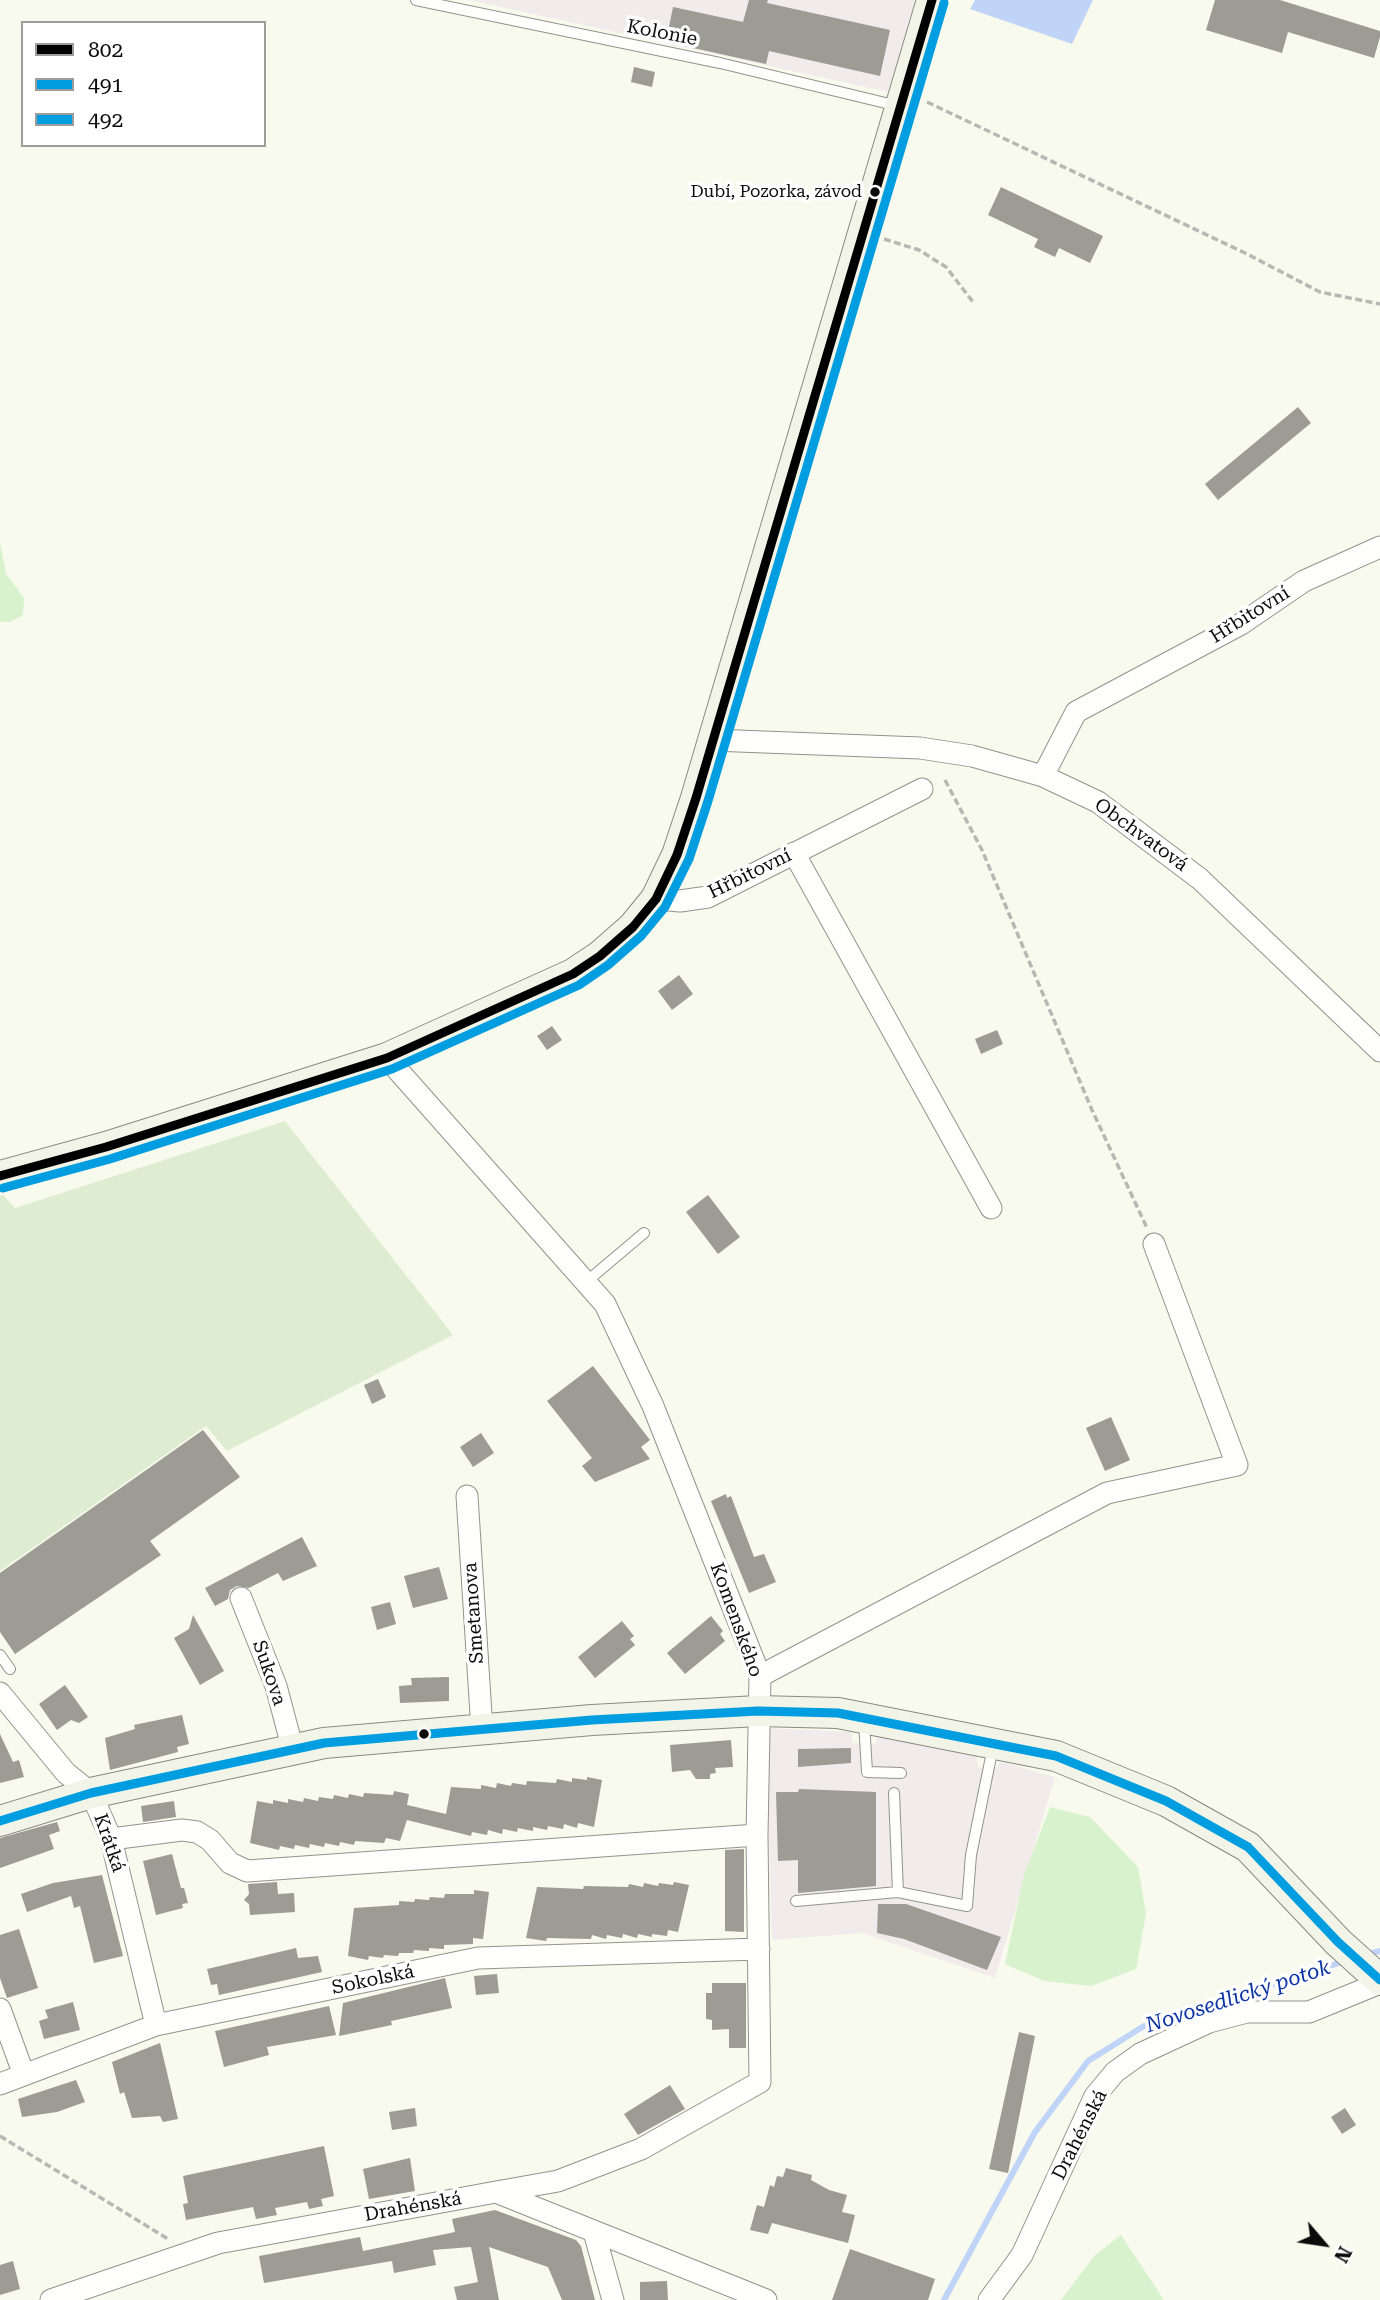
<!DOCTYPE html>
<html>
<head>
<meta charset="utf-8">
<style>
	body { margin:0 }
	#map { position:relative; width:1380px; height:2300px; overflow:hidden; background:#f9faee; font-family:"Roboto Serif",serif }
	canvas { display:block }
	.legend { position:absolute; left:21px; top:21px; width:245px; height:126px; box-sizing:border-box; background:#fff; border:2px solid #9d9d9d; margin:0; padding:9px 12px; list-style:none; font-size:21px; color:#0b0b0b }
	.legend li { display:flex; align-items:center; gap:14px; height:35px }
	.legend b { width:35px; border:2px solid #9d9d9d }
	.north { position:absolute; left:1289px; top:2209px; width:70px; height:70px; -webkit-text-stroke:5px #fff; paint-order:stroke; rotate:119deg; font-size:19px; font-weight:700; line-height:28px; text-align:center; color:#0b0b0b }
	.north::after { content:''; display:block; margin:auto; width:24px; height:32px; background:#0b0b0b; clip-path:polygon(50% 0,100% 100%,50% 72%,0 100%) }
</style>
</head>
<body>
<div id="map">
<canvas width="1380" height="2300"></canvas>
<ul class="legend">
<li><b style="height:9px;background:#000"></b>802</li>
<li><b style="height:9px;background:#009ee0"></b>491</li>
<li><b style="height:9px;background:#009ee0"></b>492</li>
</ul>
<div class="north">N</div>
</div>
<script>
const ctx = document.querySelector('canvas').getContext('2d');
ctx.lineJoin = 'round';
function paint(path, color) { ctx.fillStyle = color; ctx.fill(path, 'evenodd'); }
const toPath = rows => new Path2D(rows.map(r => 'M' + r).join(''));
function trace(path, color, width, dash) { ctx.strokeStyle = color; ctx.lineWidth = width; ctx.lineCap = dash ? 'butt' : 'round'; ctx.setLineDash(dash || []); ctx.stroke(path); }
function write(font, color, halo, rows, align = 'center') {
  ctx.font = font + ' "Roboto Serif",serif'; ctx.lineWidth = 7; ctx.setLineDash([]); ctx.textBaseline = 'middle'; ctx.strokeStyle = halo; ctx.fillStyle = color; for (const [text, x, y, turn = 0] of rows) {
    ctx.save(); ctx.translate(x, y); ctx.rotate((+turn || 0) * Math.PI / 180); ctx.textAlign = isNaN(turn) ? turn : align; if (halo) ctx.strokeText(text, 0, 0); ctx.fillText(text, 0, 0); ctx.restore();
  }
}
paint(toPath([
	[469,0,915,0,888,92],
	[766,1728,852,1732,852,1743,876,1744,877,1735,977,1757,978,1767,994,1770,1000,1763,1005,1763,1055,1777,995,1978,862,1933,772,1940]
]), '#f1ebeb');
paint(toPath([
	[0,542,6,574,24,598,23,615,10,622,0,622],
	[1050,1807,1090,1817,1138,1867,1146,1914,1136,1969,1091,1986,1044,1981,1005,1964,1024,1875],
	[1121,2235,1164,2300,1061,2300,1095,2255]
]), '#d7f2cc');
paint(toPath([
	[285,1121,453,1335,227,1451,206,1426,0,1571,0,1196,3,1195,15,1208]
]), '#deedd1');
paint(toPath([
	[975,0,1093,0,1072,44,970,9]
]), '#c0d4f7');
trace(toPath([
	[1365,1955,1380,1951],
	[944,2300,1035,2132,1088,2061,1144,2026,1345,1961]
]), '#c0d4f7', 6);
paint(toPath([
	[749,0,768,0,767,3,890,30,880,76,769,51,766,64,666,42,673,7,743,22],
	[1215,0,1280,0,1380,31,1380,37,1374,58,1288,32,1282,53,1206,30],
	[634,67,655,72,652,87,631,82],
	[1001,187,1103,236,1090,263,1059,248,1055,257,1034,247,1038,239,988,215],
	[1298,407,1311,423,1218,500,1205,484],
	[679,975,693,994,672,1010,658,991],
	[552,1026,562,1040,547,1050,537,1036],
	[997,1030,1003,1044,981,1054,975,1039],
	[708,1195,740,1237,718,1254,686,1212],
	[593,1366,650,1440,641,1447,650,1459,595,1482,582,1466,592,1458,547,1401],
	[378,1379,386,1397,372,1404,364,1385],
	[1111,1417,1130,1460,1105,1471,1086,1428],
	[203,1430,240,1477,150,1541,161,1555,15,1654,0,1632,0,1573],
	[481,1433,494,1453,473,1467,460,1447],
	[726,1494,727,1498,731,1496,754,1557,764,1554,776,1582,749,1593,711,1501],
	[302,1537,317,1566,283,1581,278,1573,249,1588,237,1586,230,1590,228,1599,215,1606,205,1588],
	[439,1567,448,1599,413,1608,404,1576],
	[390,1602,396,1624,377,1630,371,1607],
	[193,1615,224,1671,200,1685,174,1638,189,1629],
	[711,1616,723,1631,720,1634,725,1641,685,1674,667,1653],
	[622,1621,634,1636,630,1639,635,1645,595,1678,578,1657],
	[449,1677,449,1701,400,1703,399,1686,412,1685,411,1678],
	[65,1685,88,1717,79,1723,71,1720,57,1730,39,1704],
	[182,1715,189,1744,177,1747,178,1752,110,1770,105,1738,135,1729,134,1725],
	[0,1734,13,1762,19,1760,24,1777,0,1783],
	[731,1740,733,1767,715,1768,716,1773,710,1774,710,1779,696,1779,690,1770,672,1772,670,1745],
	[851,1748,851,1763,798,1767,798,1749],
	[587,1777,602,1780,594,1827,578,1823,577,1828,564,1824,563,1829,548,1826,547,1830,533,1827,533,1831,518,1828,517,1832,503,1829,502,1834,488,1830,487,1835,472,1832,471,1836,407,1820,400,1841,386,1838,384,1843,355,1841,354,1845,340,1842,339,1846,325,1843,324,1847,310,1844,309,1848,295,1845,294,1849,280,1846,279,1850,250,1843,257,1801,273,1804,273,1800,288,1803,288,1799,303,1802,304,1798,318,1801,319,1797,333,1799,334,1795,348,1798,349,1794,363,1797,364,1793,393,1795,394,1791,409,1794,407,1805,446,1814,451,1787,481,1789,481,1785,496,1788,497,1783,511,1786,512,1783,526,1785,527,1781,556,1783,557,1779,572,1782,572,1778,587,1780],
	[799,1789,876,1792,876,1886,798,1893,798,1860,778,1861,776,1792,798,1792],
	[174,1801,176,1817,143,1822,141,1806],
	[57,1822,60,1831,49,1835,54,1849,0,1868,0,1838],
	[744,1849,744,1932,725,1931,725,1850],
	[172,1854,181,1888,184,1888,188,1903,182,1904,183,1908,156,1915,143,1861],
	[102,1875,123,1956,94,1963,80,1906,74,1908,71,1896,27,1912,21,1894,53,1883],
	[277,1882,278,1894,294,1893,295,1912,250,1915,249,1904,244,1900,249,1894,248,1884],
	[674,1882,689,1885,678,1932,668,1930,667,1936,652,1934,652,1937,638,1934,637,1938,623,1934,622,1938,607,1935,606,1939,592,1935,591,1939,547,1938,546,1941,526,1938,537,1887,583,1889,584,1886,628,1887,629,1884,643,1887,644,1883,658,1886,659,1883,673,1885],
	[474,1890,489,1892,483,1939,473,1938,473,1944,444,1945,444,1949,429,1948,429,1951,414,1950,413,1953,399,1953,398,1956,384,1955,383,1958,369,1956,368,1960,348,1956,354,1908,399,1905,399,1901,414,1902,415,1899,429,1900,430,1897,444,1898,445,1894,474,1894],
	[878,1904,906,1904,1001,1937,987,1970,904,1939,877,1933],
	[19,1929,38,1988,7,1998,0,1978,0,1935],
	[296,1948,298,1958,318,1956,322,1972,219,1995,217,1984,211,1985,207,1969],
	[497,1974,499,1993,476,1995,474,1976],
	[445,1978,452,2008,391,2021,392,2025,339,2036,343,2003],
	[712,1983,746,1983,746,2048,729,2048,729,2029,712,2030,712,2020,706,2019,706,1993,712,1993],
	[73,2002,80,2030,44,2039,39,2021,48,2018,45,2010],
	[329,2006,336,2035,267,2047,269,2055,224,2067,215,2031],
	[1019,2032,1035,2036,1008,2173,989,2169],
	[160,2043,178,2119,163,2122,160,2116,132,2118,124,2092,120,2094,112,2062],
	[76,2080,85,2102,57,2112,22,2117,18,2099],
	[670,2085,685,2109,638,2135,624,2114],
	[415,2108,417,2126,392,2130,389,2112],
	[1345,2108,1356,2125,1342,2134,1331,2117],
	[324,2146,334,2196,321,2199,323,2206,309,2209,307,2202,275,2208,277,2215,256,2219,253,2207,186,2220,183,2204,188,2203,183,2176],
	[410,2158,415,2191,369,2199,363,2169],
	[786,2168,812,2175,811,2180,829,2190,847,2195,842,2212,855,2215,848,2243,772,2223,768,2234,750,2230,757,2205,764,2207,770,2185,774,2187,777,2176,783,2177],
	[495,2210,576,2240,581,2246,595,2300,562,2300,548,2267,489,2247,499,2300,457,2300,454,2287,478,2282,471,2247,433,2250,436,2265,394,2273,392,2261,264,2283,259,2256,360,2237,363,2251,455,2232,452,2219],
	[850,2249,935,2279,928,2300,832,2300],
	[13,2261,20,2289,0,2295,0,2265],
	[667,2281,668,2300,640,2300,640,2282]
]), '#9c9b94');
const lane = toPath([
	[416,0,720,63,898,106],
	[586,1282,644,1233],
	[0,1655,10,1669],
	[864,1721,867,1772,901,1773],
	[894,1793,898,1892],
	[796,1901,898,1892,967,1906,971,1855,993,1747]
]);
const street = toPath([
	[712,740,920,748,972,756,1043,776,1098,802,1200,879,1380,1051],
	[1043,776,1076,712,1241,624,1304,581,1380,547],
	[794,853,991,1208],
	[656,899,680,901,708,897,922,789],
	[387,1058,605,1304,653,1406,760,1676,757,1835,760,2082,641,2149,558,2181,496,2192],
	[467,1496,482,1730],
	[241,1598,276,1686,293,1750],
	[760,1676,1107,1493,1237,1465,1154,1244],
	[0,1693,66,1773,91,1793,111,1839,156,2025],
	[111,1839,182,1830,197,1832,210,1840,230,1863,247,1871,757,1835],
	[0,2009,24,2075],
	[0,2084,156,2025,478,1958,759,1949],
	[594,2232,613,2300],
	[51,2300,218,2243,496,2192,766,2300],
	[989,2300,1022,2255,1095,2096,1115,2072,1140,2054,1209,2022,1247,2012,1309,2012,1380,1983]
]);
const secondary = toPath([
	[0,1176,106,1147,387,1058,573,974,600,956,633,927,656,899,677,855,696,798,932,0],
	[0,1821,91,1793,324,1743,592,1720,758,1711,838,1713,1056,1756,1166,1801,1248,1847,1338,1942,1380,1980]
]);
trace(lane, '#92938d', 12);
trace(street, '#92938d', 23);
trace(secondary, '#898984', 32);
trace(toPath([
	[927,102,1245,253,1320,292,1380,304],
	[884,239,919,250,946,267,973,302],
	[945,780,982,850,1092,1110,1147,1228],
	[0,2136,168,2239]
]), '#b7b7b5', 3.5, [7, 3.5]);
trace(lane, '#fefefc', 10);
trace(street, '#fefefc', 21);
trace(secondary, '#f2f4e8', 30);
trace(toPath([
	[0,1176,106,1147,387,1058,573,974,600,956,633,927,656,899,677,855,696,798,932,0]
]), '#000', 9);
trace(toPath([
	[3,1188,110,1159,392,1069,579,985,608,965,641,936,665,907,689,859,708,801,944,3]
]), '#009ee0', 9);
trace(toPath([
	[0,1821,91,1793,324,1743,592,1720,758,1711,838,1713,1056,1756,1166,1801,1248,1847,1338,1942,1380,1980]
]), '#009ee0', 9);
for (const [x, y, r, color] of [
	[875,192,6,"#0b0b0b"],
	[424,1734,6,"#0b0b0b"]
]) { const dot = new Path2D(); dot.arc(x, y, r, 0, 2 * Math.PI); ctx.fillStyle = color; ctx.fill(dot); trace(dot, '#fff', 2.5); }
write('17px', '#0b0b0b', '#fff', [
	["Dubí, Pozorka, závod",862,192]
], 'right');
write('19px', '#0b0b0b', '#fff', [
	["Kolonie",662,33,11],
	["Hřbitovní",1250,615,-32],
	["Obchvatová",1141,835,36],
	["Hřbitovní",750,874,-26],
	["Smetanova",474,1613,-94],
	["Komenského",736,1620,70],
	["Sukova",269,1673,71],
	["Krátká",109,1843,71],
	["Sokolská",373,1980,-12],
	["Drahénská",1080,2135,-63],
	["Drahénská",413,2207,-10]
]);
write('italic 21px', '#0b33a5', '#fff', [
	["Novosedlický potok",1238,1997,-18]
]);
</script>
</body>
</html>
